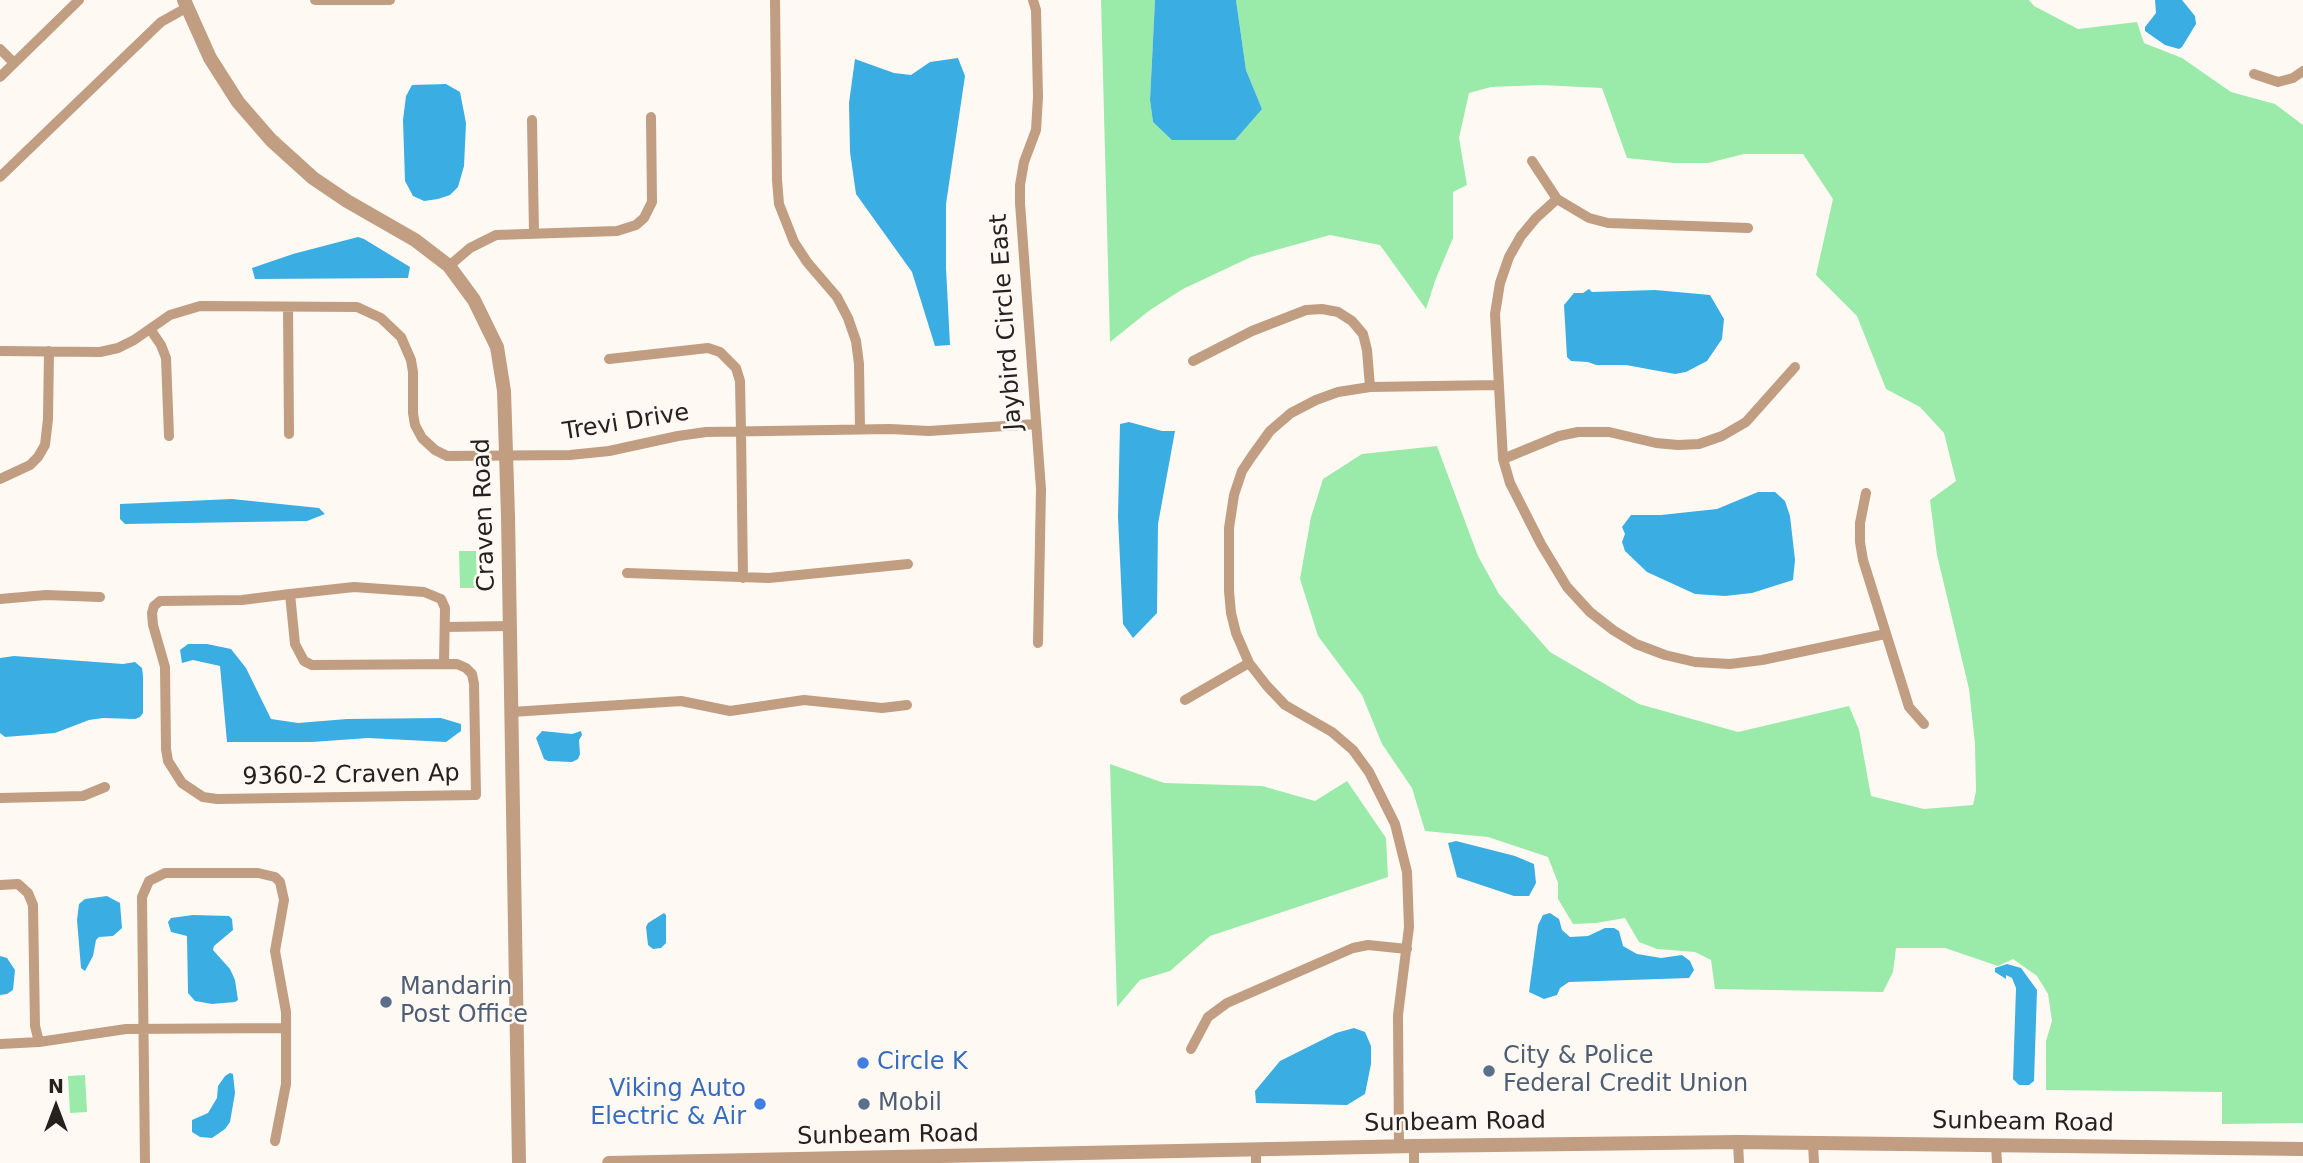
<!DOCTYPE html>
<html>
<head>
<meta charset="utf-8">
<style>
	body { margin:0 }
	#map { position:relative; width:2303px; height:1163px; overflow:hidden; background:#fff9f3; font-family:"DejaVu Sans",sans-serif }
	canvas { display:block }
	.north { position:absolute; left:21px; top:1072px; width:70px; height:70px; -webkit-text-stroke:5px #fff9f3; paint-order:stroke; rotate:0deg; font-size:19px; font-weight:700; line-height:28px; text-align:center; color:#25221e }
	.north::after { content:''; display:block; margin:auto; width:24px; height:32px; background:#25221e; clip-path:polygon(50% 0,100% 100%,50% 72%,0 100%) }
</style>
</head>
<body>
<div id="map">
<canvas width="2303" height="1163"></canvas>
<div class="north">N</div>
</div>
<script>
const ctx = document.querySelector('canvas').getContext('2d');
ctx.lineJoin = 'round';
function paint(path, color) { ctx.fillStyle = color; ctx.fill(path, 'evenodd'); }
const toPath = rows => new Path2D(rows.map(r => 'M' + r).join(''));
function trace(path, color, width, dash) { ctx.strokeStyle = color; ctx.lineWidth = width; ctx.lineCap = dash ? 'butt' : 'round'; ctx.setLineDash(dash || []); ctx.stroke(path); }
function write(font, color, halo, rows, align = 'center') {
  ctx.font = font + ' "DejaVu Sans",sans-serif'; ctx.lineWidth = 5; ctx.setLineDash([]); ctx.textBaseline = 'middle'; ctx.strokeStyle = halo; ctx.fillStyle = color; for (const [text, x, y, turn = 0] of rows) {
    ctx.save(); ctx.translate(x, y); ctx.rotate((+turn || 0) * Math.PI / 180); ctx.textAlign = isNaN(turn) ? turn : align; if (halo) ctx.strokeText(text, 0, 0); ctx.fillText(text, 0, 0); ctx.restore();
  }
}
paint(toPath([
	[1101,0,1155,0,1150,100,1153,122,1173,140,1262,109,1246,70,1236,0,2029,0,2034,6,2078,29,2137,22,2144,43,2182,58,2231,92,2275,104,2303,125,2303,1123,2222,1124,2222,1092,2046,1090,2046,1041,2052,1021,2048,994,2037,976,2013,959,1998,966,1945,948,1896,948,1893,972,1883,992,1715,989,1711,960,1695,952,1657,949,1639,942,1625,918,1596,923,1573,924,1558,899,1558,883,1548,857,1488,837,1425,831,1412,788,1382,744,1362,695,1318,636,1300,579,1311,517,1323,479,1362,454,1437,446,1478,556,1499,594,1550,652,1639,704,1738,732,1849,706,1859,730,1871,796,1924,809,1973,805,1976,791,1975,744,1969,689,1937,555,1930,500,1956,481,1944,433,1920,407,1886,389,1857,316,1816,275,1833,199,1803,154,1744,154,1708,163,1674,163,1627,158,1602,88,1541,85,1491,87,1469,93,1459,138,1467,185,1453,192,1453,238,1435,281,1426,309,1380,245,1330,235,1251,257,1183,289,1150,310,1110,342],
	[459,551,476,551,477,588,460,588],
	[1110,764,1164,783,1262,786,1315,801,1347,781,1386,838,1388,877,1210,936,1170,971,1140,980,1117,1007],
	[85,1075,87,1112,70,1113,68,1076]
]), '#9aeaa9');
paint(toPath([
	[1155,0,1236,0,1246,70,1262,109,1235,140,1172,140,1153,122,1150,100],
	[2155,0,2182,0,2195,16,2196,24,2182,47,2179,49,2165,45,2145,31,2145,27,2156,13],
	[958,58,965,76,946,204,946,268,950,345,935,346,912,272,856,194,850,152,849,103,855,59,894,73,911,75,930,62],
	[446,84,460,92,466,123,464,166,458,187,450,195,438,199,424,201,413,196,405,181,403,120,406,96,412,85],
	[358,237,364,239,410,267,408,278,255,279,252,268,293,254],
	[1589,289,1592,292,1655,290,1710,295,1724,319,1722,339,1707,361,1686,372,1675,374,1626,365,1596,365,1588,362,1571,361,1567,357,1564,305,1574,293,1583,293],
	[1129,422,1162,431,1175,431,1158,524,1157,613,1133,638,1123,624,1118,517,1120,424],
	[1758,492,1775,492,1785,501,1790,516,1795,560,1793,580,1752,593,1725,596,1695,594,1647,572,1625,551,1622,542,1625,534,1622,527,1631,515,1661,515,1717,509],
	[232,499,319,508,325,514,307,521,125,524,120,519,120,504],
	[188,644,207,644,231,649,246,668,271,719,298,723,347,719,441,718,461,724,461,731,446,742,368,738,312,742,227,742,220,666,193,660,182,663,180,650],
	[14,656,123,664,135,662,142,668,143,676,143,713,140,717,135,719,103,718,89,720,55,733,5,737,0,733,0,658],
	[542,731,572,734,581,731,582,735,579,740,580,754,578,759,572,762,548,761,544,759,536,738],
	[1456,841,1515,856,1534,864,1536,883,1529,896,1514,896,1457,877,1448,843],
	[107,896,120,903,122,928,113,936,99,937,96,940,93,956,85,971,81,968,77,920,79,904,85,899],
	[664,913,666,915,666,943,661,948,653,949,648,945,646,927,648,923],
	[1550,913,1559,919,1562,930,1570,937,1588,936,1605,928,1614,928,1619,931,1623,946,1637,954,1661,958,1682,955,1690,961,1694,970,1689,978,1569,982,1560,988,1557,995,1544,999,1529,992,1538,925,1543,915],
	[193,915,229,916,232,919,233,930,214,946,213,950,230,969,235,980,238,1000,235,1002,212,1004,195,1001,188,993,187,936,171,932,168,922,171,918],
	[0,956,7,958,15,970,13,990,7,994,0,995],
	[2007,964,2021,968,2037,990,2034,1081,2029,1085,2019,1085,2013,1079,2016,988,2012,978,2006,975,2006,979,1995,972,1995,968],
	[1354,1028,1365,1032,1371,1046,1371,1064,1365,1094,1347,1105,1256,1103,1255,1091,1280,1061,1336,1033],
	[230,1073,233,1074,235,1093,230,1122,225,1129,212,1138,200,1137,192,1132,192,1120,208,1113,217,1098,218,1086,225,1076]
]), '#3aade2');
trace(toPath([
	[315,0,390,0],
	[775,0,777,180,779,204,794,242,807,262,837,297,848,318,856,341,859,364,860,429],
	[1033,0,1036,10,1038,97,1036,130,1024,162,1020,185,1020,203,1041,489,1038,643],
	[0,49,14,63],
	[2254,74,2278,82,2293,78,2303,71],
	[0,77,79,0],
	[532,120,534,233],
	[1532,161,1557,199,1589,218,1608,223,1748,228],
	[0,177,161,22,186,8],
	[1557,199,1536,218,1521,236,1509,257,1500,283,1495,314,1503,459,1510,483,1541,544,1567,587,1590,612,1613,630,1636,644,1665,655,1695,662,1730,664,1762,660,1885,634],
	[449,266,470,248,496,235,617,231,636,225,644,218,652,202,651,117],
	[288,307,289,434],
	[150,329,161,345,166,358,169,436],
	[0,351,100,352,118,348,134,340,170,315,200,306,357,307,381,318,401,337,411,360,413,372,413,413,415,425,422,438,435,450,447,456,570,455,609,451,678,436,706,432,890,429,929,431,1036,424],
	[609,359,708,348,720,352,736,368,740,381,741,431,743,578],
	[1193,361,1252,331,1306,310,1322,309,1338,312,1352,321,1363,334,1367,350,1370,387],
	[1503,459,1559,436,1578,432,1609,432,1656,443,1678,445,1699,444,1722,436,1746,422,1795,367],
	[0,479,30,465,38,457,45,445,48,419,49,351],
	[1866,493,1860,523,1860,542,1863,560,1909,707,1924,724],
	[627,573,769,578,908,564],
	[290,594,295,644,304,661,312,665,457,664,466,668,472,674,474,684,476,795,217,799,203,797,182,783,168,761,166,749,165,667,153,625,152,613,154,606,160,601,242,600,290,594,354,587,424,592,441,599,445,608,444,664],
	[0,599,46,595,100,597],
	[445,627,511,626],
	[1185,700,1249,663],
	[512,712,681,701,730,711,804,700,882,708,907,705],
	[0,798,83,796,105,787],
	[0,885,18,884,28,893,33,905,35,1026,39,1042],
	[0,1044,39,1042,126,1029,286,1028],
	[1191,1049,1208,1017,1227,1003,1353,948,1368,945,1407,949],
	[1738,1142,1739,1163],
	[1813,1143,1814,1163],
	[1996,1145,1997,1163],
	[1414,1146,1414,1163],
	[1399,1147,1398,1015,1409,927,1407,872,1395,824,1369,772,1353,750,1332,732,1285,705,1267,686,1249,663,1236,633,1231,613,1229,591,1229,528,1234,495,1242,471,1252,456,1270,431,1291,413,1316,400,1338,392,1370,387,1498,385],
	[1256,1150,1256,1163],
	[145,1163,142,897,149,881,165,873,258,873,275,877,280,882,284,900,275,951,286,1012,286,1084,275,1141]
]), '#c19d82', 10);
trace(toPath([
	[184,0,210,58,238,102,271,140,313,178,347,201,415,240,449,266,474,300,497,347,504,391,508,516,519,1163],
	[609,1163,1414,1146,1738,1142,2303,1149]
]), '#c19d82', 14);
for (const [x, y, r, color] of [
	[386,1002,7,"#5c6f8a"],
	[863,1063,7,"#3f7fe0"],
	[1489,1071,7,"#5c6f8a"],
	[760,1104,7,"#3f7fe0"],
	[864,1104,7,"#5c6f8a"]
]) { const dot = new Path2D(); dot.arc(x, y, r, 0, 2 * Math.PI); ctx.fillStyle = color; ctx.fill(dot); trace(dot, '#fff9f3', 2.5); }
write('24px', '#25221e', '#fff9f3', [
	["Jaybird Circle East",1007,322,-94],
	["Trevi Drive",626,423,-9],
	["Craven Road",485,515,-92],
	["9360-2 Craven Ap",351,776,-1],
	["Sunbeam Road",1455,1123,-1],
	["Sunbeam Road",2023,1123,1],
	["Sunbeam Road",888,1136,-1]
]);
write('24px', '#4e5e75', '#fff9f3', [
	["Mandarin",400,988],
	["Post Office",400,1016],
	["City & Police",1503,1057],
	["Federal Credit Union",1503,1085],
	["Mobil",878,1104]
], 'left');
write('24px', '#366cbe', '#fff9f3', [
	["Circle K",877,1063],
	["Viking Auto",746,1090,"right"],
	["Electric & Air",746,1118,"right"]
], 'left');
</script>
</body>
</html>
